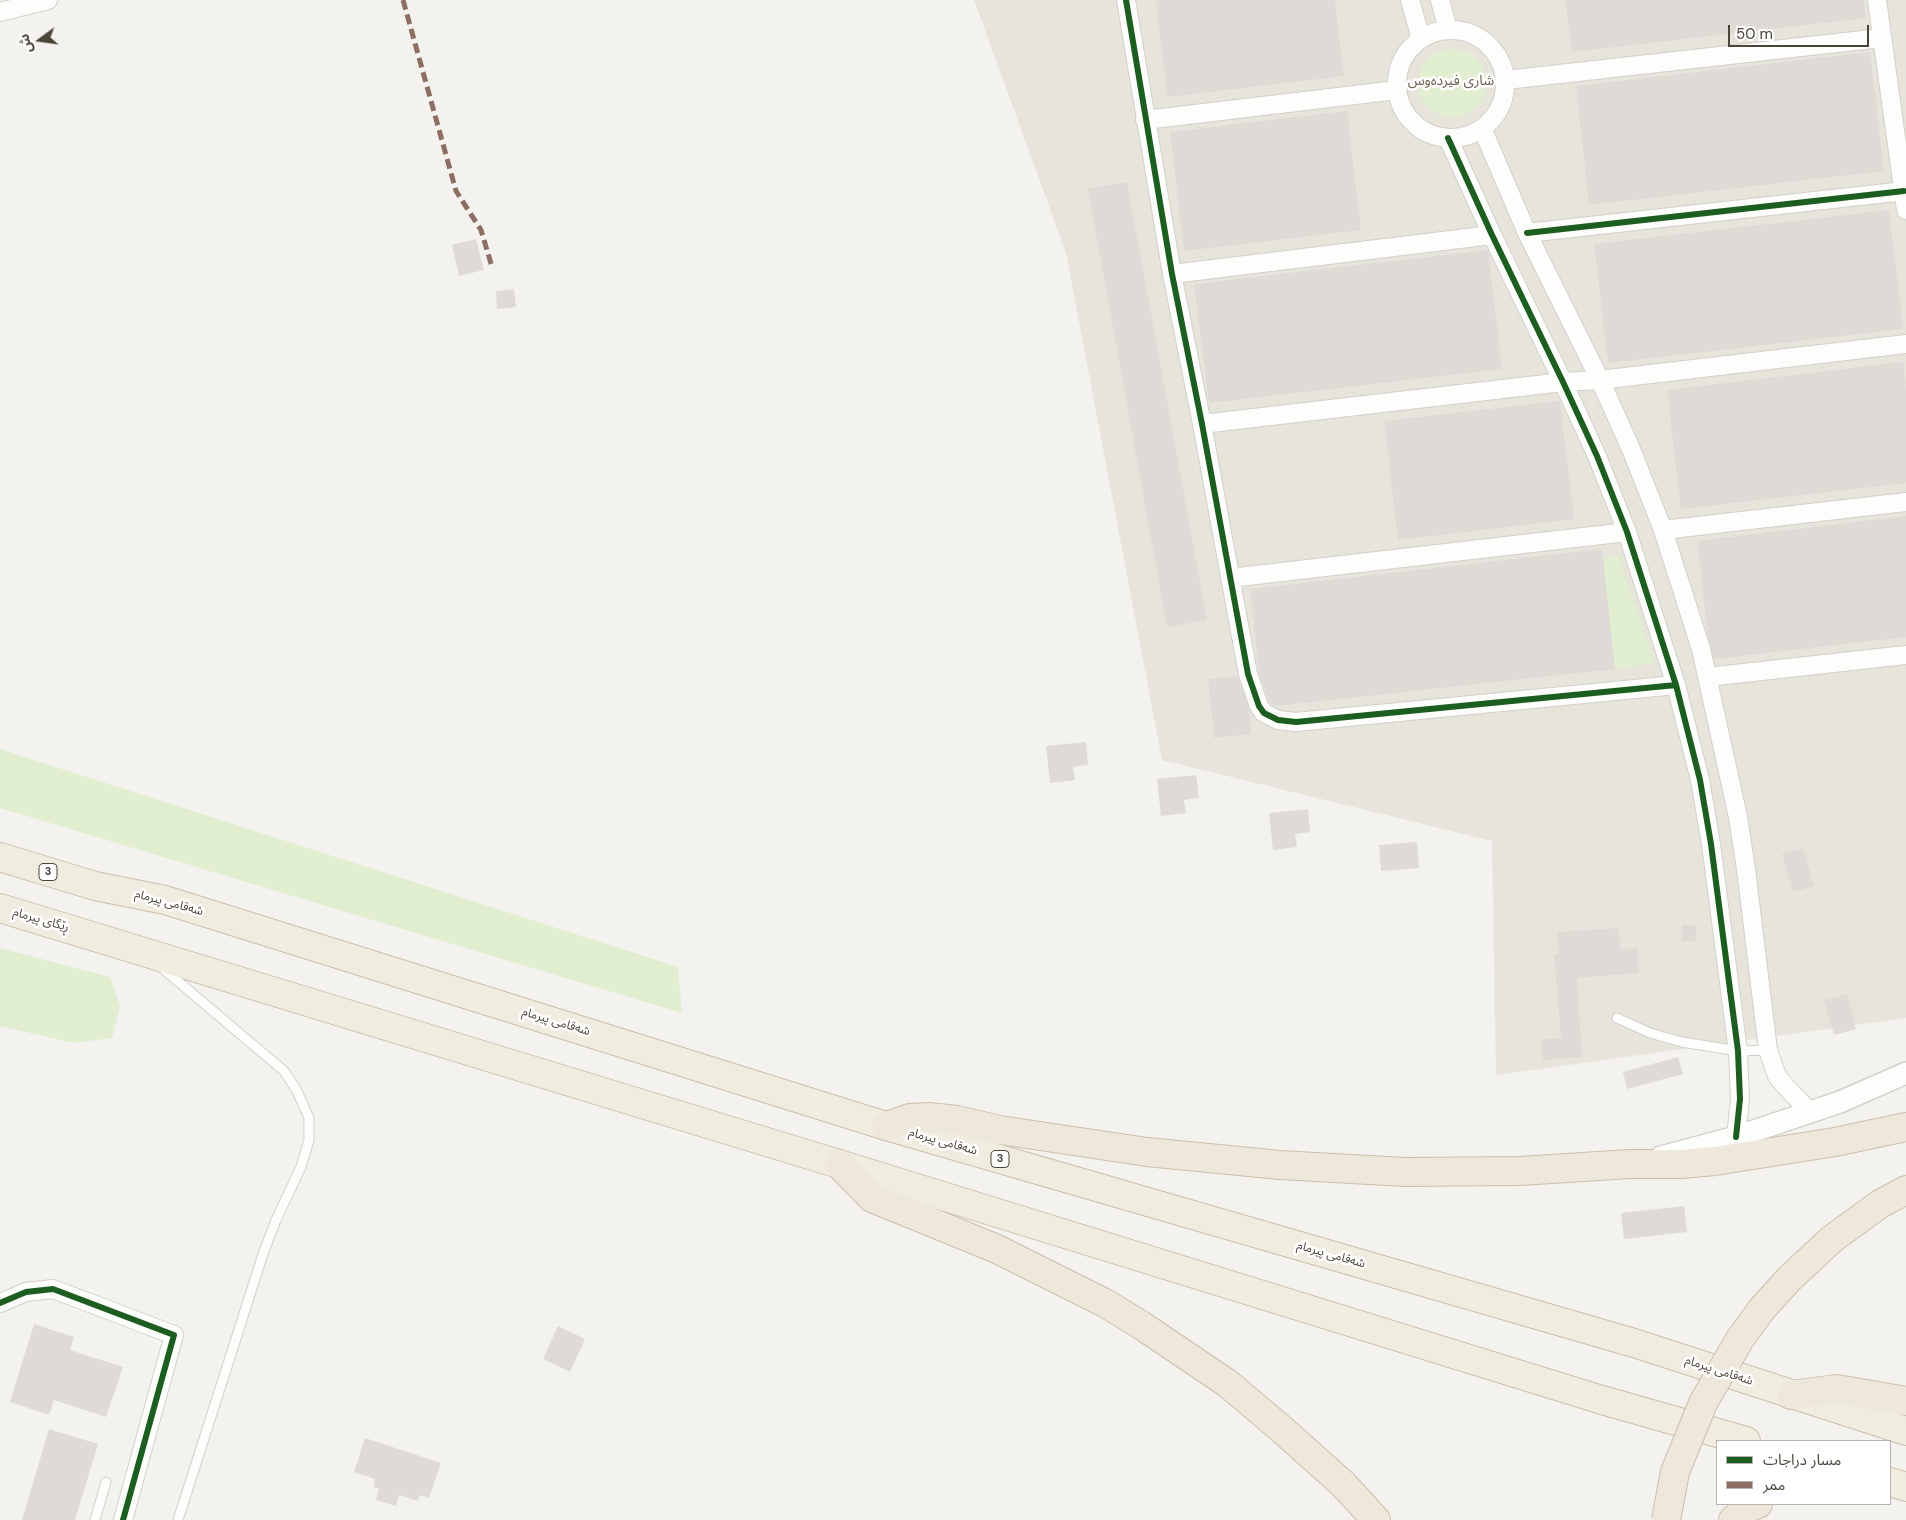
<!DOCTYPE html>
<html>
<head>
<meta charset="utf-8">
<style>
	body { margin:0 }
	#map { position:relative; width:1906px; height:1520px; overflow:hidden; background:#f4f2ee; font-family:"DM Sans","Noto Sans Arabic",sans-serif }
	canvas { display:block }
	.legend { position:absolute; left:1716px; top:1440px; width:175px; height:65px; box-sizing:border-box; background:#fff; border:1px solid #b7b4b0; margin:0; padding:6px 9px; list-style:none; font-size:15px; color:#4b4439 }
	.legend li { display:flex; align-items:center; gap:10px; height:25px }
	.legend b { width:25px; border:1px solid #b7b4b0 }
	.north { position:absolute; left:15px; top:15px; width:50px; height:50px; -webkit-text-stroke:4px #fff; paint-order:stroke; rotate:256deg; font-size:14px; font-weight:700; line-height:20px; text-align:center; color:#4b4439 }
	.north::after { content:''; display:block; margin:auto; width:18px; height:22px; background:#4b4439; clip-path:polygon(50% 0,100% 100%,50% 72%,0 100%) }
	.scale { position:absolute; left:1728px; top:25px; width:141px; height:22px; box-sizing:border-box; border:2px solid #4b4439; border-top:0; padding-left:6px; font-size:15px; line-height:18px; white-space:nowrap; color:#4b4439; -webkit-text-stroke:4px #fff; paint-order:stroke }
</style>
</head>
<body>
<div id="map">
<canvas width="1906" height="1520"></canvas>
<ul class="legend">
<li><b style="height:6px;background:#1b5e20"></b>مسار دراجات</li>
<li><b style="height:6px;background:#8d6e63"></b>ممر</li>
</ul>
<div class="north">ش</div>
<div class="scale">50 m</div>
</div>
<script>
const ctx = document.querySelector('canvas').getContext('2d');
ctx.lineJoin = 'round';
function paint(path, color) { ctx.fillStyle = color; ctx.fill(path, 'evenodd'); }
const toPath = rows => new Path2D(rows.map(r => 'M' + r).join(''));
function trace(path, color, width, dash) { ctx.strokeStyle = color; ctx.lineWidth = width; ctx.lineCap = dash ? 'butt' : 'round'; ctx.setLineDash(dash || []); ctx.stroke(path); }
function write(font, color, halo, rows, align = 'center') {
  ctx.font = font + ' "DM Sans","Noto Sans Arabic",sans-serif'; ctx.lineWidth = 5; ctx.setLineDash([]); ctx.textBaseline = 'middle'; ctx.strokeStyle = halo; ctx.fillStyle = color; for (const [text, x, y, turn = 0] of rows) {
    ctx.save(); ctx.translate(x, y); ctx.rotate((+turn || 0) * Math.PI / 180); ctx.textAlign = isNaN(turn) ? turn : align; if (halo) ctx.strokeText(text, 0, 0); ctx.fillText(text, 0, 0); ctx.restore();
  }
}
paint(toPath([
	[974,0,1906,0,1906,1018,1496,1075,1492,841,1162,760,1066,253]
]), '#e7e4dc');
paint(toPath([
	'1418 83a34 34 0 1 1 68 0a34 34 0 1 1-68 0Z',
	[1618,556,1655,663,1615,669,1603,558],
	[0,749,678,967,682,1013,0,808],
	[0,948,110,977,120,1006,112,1038,73,1043,0,1026]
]), '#e1eecf');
paint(toPath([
	[1156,0,1335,0,1344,76,1167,97],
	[1565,0,1864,0,1866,18,1572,52],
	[1870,52,1884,171,1589,205,1576,86],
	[1347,111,1361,230,1184,251,1170,132],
	[1127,182,1207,620,1167,627,1088,189],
	[1889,210,1903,329,1608,363,1594,244],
	[476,239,484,270,459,276,452,245],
	[1488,250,1502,369,1209,403,1194,284],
	[514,289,516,307,497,309,496,291],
	[1903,362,1906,388,1906,483,1681,509,1667,390],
	[1560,401,1574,519,1398,540,1384,421],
	[1906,516,1906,637,1714,659,1708,637,1697,541],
	[1602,549,1615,669,1275,706,1269,701,1259,673,1250,589],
	[1238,676,1249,709,1251,734,1214,738,1208,679],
	[1086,742,1088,765,1073,767,1075,780,1050,783,1046,746],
	[1196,775,1199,798,1184,800,1186,813,1161,816,1157,779],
	[1308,809,1310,832,1295,834,1297,847,1273,850,1269,813],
	[1417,842,1419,868,1381,871,1379,845],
	[1803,848,1814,886,1793,892,1782,854],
	[1682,925,1696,925,1696,941,1682,941],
	[1619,928,1620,949,1637,948,1639,973,1577,978,1582,1057,1543,1060,1541,1039,1561,1038,1554,954,1559,954,1557,932],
	[1847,994,1856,1029,1834,1035,1824,1000],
	[1678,1057,1683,1074,1627,1089,1623,1072],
	[1684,1206,1687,1232,1624,1239,1621,1213],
	[34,1324,74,1337,70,1350,123,1367,106,1417,54,1400,49,1415,10,1402],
	[558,1326,585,1339,570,1372,543,1359],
	[49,1429,98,1444,75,1520,22,1520],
	[365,1438,441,1463,429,1498,420,1495,418,1501,399,1495,396,1506,376,1500,379,1489,373,1487,375,1479,354,1472]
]), '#dedbd6');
const service = toPath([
	[161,967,284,1071,297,1091,309,1118,309,1140,301,1167,276,1220,263,1254,178,1520],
	[1617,1018,1650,1033,1682,1042,1738,1051,1768,1050],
	[95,1520,106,1482]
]);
const minor = toPath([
	[1126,0,1172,274,1202,424,1248,674,1259,706,1264,713,1278,720,1296,722,1676,685],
	[1410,0,1421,39],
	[1440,0,1448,29],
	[1877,0,1906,210],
	[0,12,48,0],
	'1397 84a54 54 0 1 1 108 0a54 54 0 1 1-108 0Z',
	[1506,80,1881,38],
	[1145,120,1397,90],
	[1482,128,1527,233,1600,380,1631,449,1663,530,1701,649,1738,817,1746,869,1768,1050,1777,1076,1786,1087,1810,1112],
	[1448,138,1492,235,1563,382,1597,456,1627,532,1676,685,1700,780,1711,844,1738,1051,1740,1099,1736,1137],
	[1527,233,1904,191],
	[1172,274,1492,235],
	[1202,424,1563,382,1600,380,1906,344],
	[1663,530,1906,502],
	[1230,578,1627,532],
	[1708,677,1906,655],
	[0,1303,26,1292,53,1289,174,1335,123,1520]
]);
const tertiary = toPath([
	[1661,1157,1736,1137,1840,1102,1906,1073]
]);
const trunk = toPath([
	[0,857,95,886,165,900,886,1126,1634,1343,1906,1431],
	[0,908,839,1164,1602,1400,1746,1441],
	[1890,1482,1906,1487]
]);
const motorway = toPath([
	[886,1126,910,1118,929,1117,957,1120,1000,1130,1147,1152,1280,1165,1405,1172,1520,1171,1630,1164,1681,1164,1715,1161,1835,1142,1906,1127],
	[839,1164,872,1198,997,1249,1105,1303,1141,1325,1227,1383,1278,1426,1343,1484,1376,1520],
	[1789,1279,1832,1239,1880,1204,1906,1190],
	[1791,1395,1837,1389,1906,1401],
	[1733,1520,1748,1508,1758,1504]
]);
trace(service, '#d2d0cb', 11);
trace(minor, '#d2d0cb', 20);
trace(tertiary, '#d2d0cb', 24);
trace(trunk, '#ccbfa9', 30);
trace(motorway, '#ccbfa9', 30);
trace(service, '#fdfdfc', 9);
trace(minor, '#fdfdfc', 18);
trace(tertiary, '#fdfdfc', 21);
trace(trunk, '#f0ece0', 28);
trace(motorway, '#ede8db', 28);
const motorwayBridge = toPath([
	[1666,1520,1675,1472,1703,1403,1740,1339,1762,1309,1789,1279]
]);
trace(motorwayBridge, '#ccbfa9', 30, []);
trace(motorwayBridge, '#ede8db', 28);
trace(toPath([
	[403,0,456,191,481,230,492,267]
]), '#8d6e63', 5, [10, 5]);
trace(toPath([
	[1126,0,1172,274,1202,424,1248,674,1259,706,1264,713,1278,720,1296,722,1676,685],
	[1448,138,1492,235,1563,382,1597,456,1627,532,1676,685,1700,780,1711,844,1738,1051,1740,1099,1736,1137],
	[1527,233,1904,191],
	[0,1303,26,1292,53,1289,174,1335,123,1520]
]), '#1b5e20', 6);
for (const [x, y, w] of [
	[48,872,18],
	[1000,1159,18]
]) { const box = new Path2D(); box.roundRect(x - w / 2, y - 8.5, w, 17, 4); ctx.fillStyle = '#fff'; ctx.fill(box); trace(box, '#4b4439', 1); }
write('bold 11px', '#4b4439', null, [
	["3",48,872],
	["3",1000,1159]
]);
write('12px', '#4b4439', '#fff', [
	["شەقامی پیرمام",169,903,15],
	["ڕێگای پیرمام",41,920,16],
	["شەقامی پیرمام",556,1022,17],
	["شەقامی پیرمام",943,1142,16],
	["شەقامی پیرمام",1331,1255,16],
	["شەقامی پیرمام",1719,1371,18]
]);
write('14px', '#6e6250', '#fff', [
	["شاری فیردەوس",1451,81]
]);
</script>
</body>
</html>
